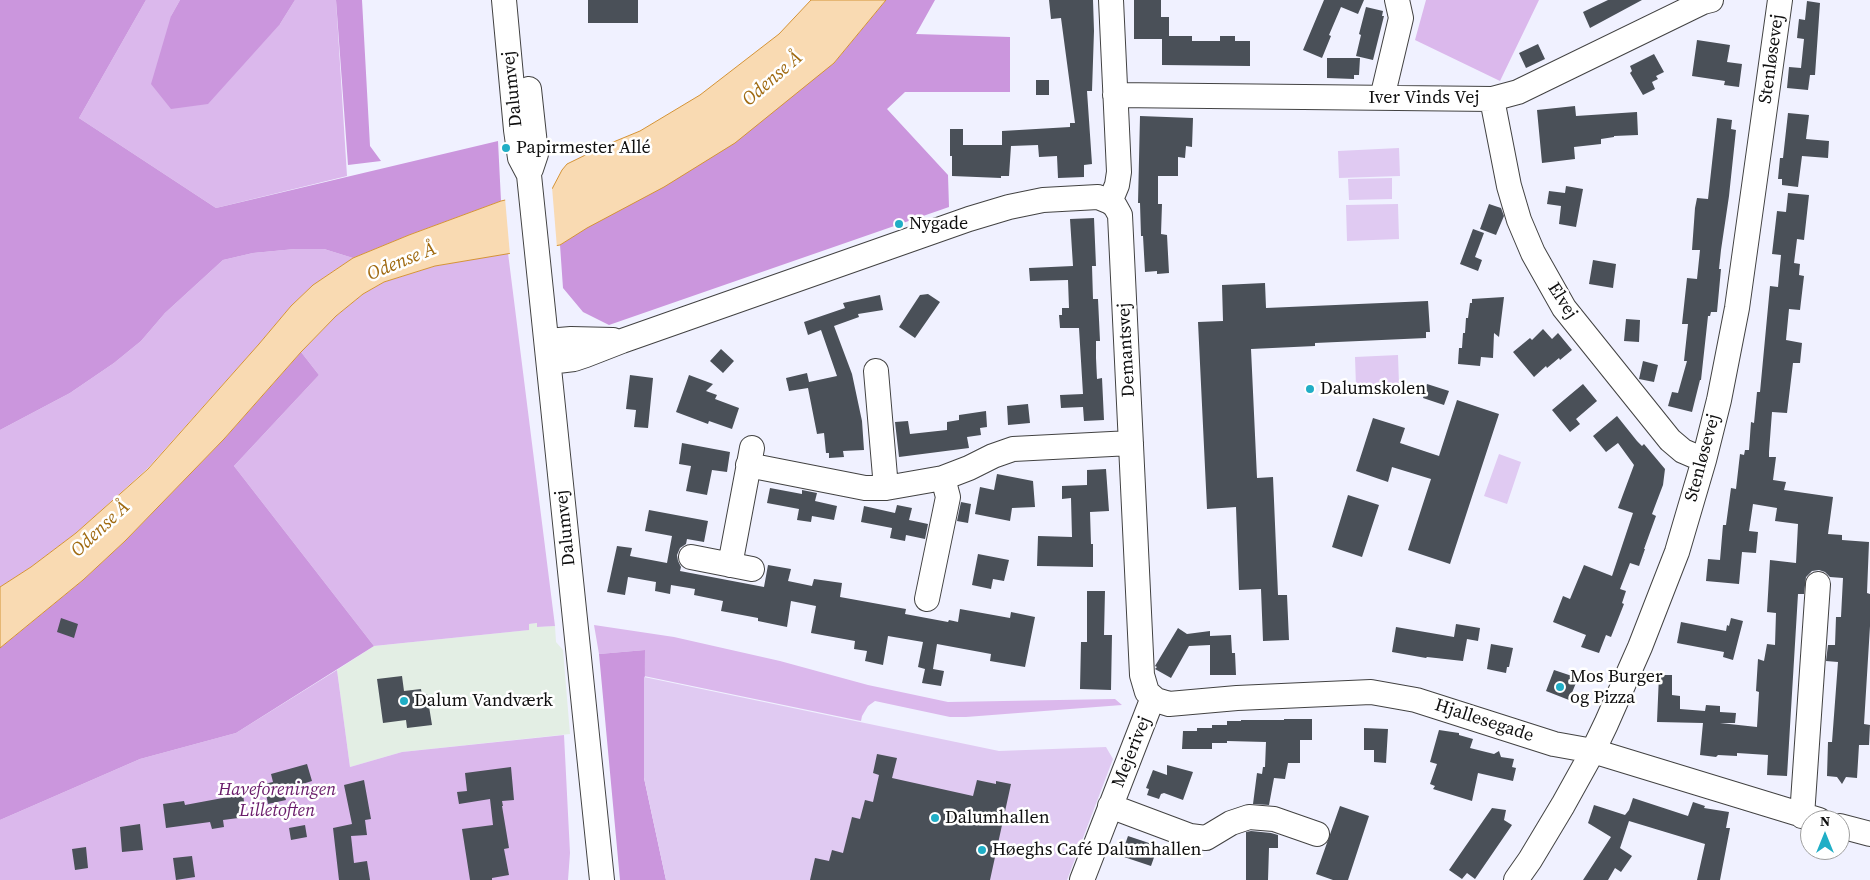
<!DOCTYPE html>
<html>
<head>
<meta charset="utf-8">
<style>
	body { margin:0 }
	#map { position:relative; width:1870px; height:880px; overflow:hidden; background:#f0f1ff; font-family:"Source Serif 4",serif }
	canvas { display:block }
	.north { position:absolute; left:1800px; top:810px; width:50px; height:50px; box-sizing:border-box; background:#fff; border:1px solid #9f9f9f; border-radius:50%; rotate:0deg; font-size:14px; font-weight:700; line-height:20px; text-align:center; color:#0f0f0f }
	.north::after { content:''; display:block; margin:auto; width:18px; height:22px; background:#20aec6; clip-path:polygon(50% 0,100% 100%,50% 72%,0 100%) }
</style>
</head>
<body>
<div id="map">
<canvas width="1870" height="880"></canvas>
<div class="north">N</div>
</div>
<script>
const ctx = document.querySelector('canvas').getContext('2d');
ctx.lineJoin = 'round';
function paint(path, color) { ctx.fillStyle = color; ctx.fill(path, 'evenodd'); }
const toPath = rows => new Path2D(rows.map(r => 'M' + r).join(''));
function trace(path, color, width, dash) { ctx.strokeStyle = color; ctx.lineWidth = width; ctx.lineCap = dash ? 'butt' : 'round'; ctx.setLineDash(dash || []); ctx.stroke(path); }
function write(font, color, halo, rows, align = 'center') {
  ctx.font = font + ' "Source Serif 4",serif'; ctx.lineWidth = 5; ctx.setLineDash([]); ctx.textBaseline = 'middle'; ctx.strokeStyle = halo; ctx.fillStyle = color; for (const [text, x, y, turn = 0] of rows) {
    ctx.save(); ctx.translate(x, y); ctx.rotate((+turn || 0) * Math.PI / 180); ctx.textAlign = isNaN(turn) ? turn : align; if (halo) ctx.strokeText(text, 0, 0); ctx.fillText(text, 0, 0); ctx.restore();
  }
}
paint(toPath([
	[537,623,537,627,555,626,556,642,563,650,570,734,402,752,350,767,337,670,374,646,528,630,529,624]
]), '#e3eee4');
paint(toPath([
	[146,0,180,0,171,16,280,24,295,0,336,0,347,176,216,208,79,118],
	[1426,0,1539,0,1500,81,1415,40],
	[295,249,324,249,353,258,313,285,291,306,259,344,148,468,76,533,31,567,0,587,0,430,70,393,114,363,141,341,165,313,223,260,253,253],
	[508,253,555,626,537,627,537,623,529,624,529,630,374,646,234,466,319,375,301,352,336,316,363,294,384,282,435,266],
	[594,625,674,637,780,661,868,685,948,702,1115,699,1122,705,966,717,950,717,875,701,868,706,862,716,861,721,644,676,645,650,599,654],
	[337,670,350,767,402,752,564,735,570,853,568,880,0,880,0,820,140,759,236,733]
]), '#dbb8ec');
paint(toPath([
	[0,0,146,0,79,118,216,208,498,141,501,201,409,235,353,258,324,249,295,249,253,253,223,260,165,313,141,341,114,363,70,393,0,430],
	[180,0,295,0,280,24,208,104,171,109,151,84,171,16],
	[336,0,362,0,370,146,381,161,348,165],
	[886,0,935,0,916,34,1010,37,1010,92,905,92,887,109,948,175,949,207,609,325,583,312,563,288,560,245,834,63],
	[301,352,319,375,234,466,374,646,236,733,140,759,0,820,0,648,83,580,125,541,224,439],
	[645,650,644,778,666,880,620,880,599,654]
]), '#cb96dd');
paint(toPath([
	[1399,148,1400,176,1339,178,1338,151],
	[1392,178,1392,199,1349,200,1348,179],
	[1398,204,1399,239,1347,241,1346,205],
	[1398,355,1399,384,1356,386,1355,357],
	[1499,454,1521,462,1507,504,1484,496],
	[644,677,999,751,1106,747,1113,759,1067,880,666,880,644,778]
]), '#e0caf2');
const water = toPath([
	[811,0,886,0,834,63,735,143,664,187,587,228,560,245,435,266,384,282,363,294,336,316,301,352,224,439,125,541,83,580,0,648,0,587,31,567,76,533,148,469,259,344,291,306,313,285,353,258,409,235,501,201,552,189,562,170,567,164,606,145,640,131,700,95,779,34,811,0]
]);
paint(water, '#f9dab2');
trace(water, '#d49336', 1);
paint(toPath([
	[552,187,557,248,510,255,505,198]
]), '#f0f1ff');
paint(toPath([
	[588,0,638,0,638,23,588,23],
	[1049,0,1093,0,1094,31,1092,91,1087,91,1092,164,1084,165,1084,177,1058,178,1057,156,1039,157,1038,145,1011,146,1009,176,1001,176,1001,178,952,176,952,156,950,156,950,129,963,129,963,145,1002,145,1002,131,1070,127,1070,123,1075,123,1061,18,1051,19],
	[1134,0,1161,0,1161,17,1169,17,1169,36,1192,36,1192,41,1220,41,1220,36,1235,36,1235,41,1250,41,1250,66,1162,65,1162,39,1134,39],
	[1324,0,1364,0,1358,14,1341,7,1329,35,1331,36,1322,58,1303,50],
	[1608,0,1642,0,1590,28,1583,12],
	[1807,1,1820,3,1815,75,1810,75,1808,90,1787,88,1789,67,1801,68,1804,39,1797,38,1799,19,1805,20],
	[1366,7,1383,11,1382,16,1384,16,1373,60,1356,56,1361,35,1359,34],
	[1697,40,1730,45,1727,62,1742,64,1739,87,1724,85,1725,81,1692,76],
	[1538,44,1545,59,1526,68,1519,53],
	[1654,54,1664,72,1656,76,1658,79,1652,82,1655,89,1643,95,1630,73,1632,71,1630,66],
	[1327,58,1360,58,1359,75,1354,75,1354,79,1327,78],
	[1036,80,1049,80,1049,95,1036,95],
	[1575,106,1576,116,1637,112,1638,135,1614,136,1614,137,1601,139,1601,144,1574,147,1575,159,1542,163,1537,110],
	[1788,113,1809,115,1806,139,1829,141,1828,158,1802,156,1798,187,1782,185,1782,179,1778,179,1780,158,1783,158],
	[1140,116,1193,118,1192,147,1186,146,1185,158,1178,157,1178,176,1158,176,1158,204,1162,204,1161,234,1167,235,1169,273,1157,274,1157,271,1145,272,1143,236,1141,236,1140,203,1138,203],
	[1717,118,1732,120,1731,129,1736,130,1729,196,1721,250,1719,269,1721,269,1717,312,1711,312,1710,316,1708,316,1701,380,1700,380,1692,412,1668,406,1672,392,1678,393,1687,361,1684,361,1688,324,1682,324,1687,278,1697,279,1700,250,1692,250,1695,208,1697,198,1708,199],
	[1566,186,1583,189,1576,227,1559,224,1561,206,1547,204,1549,191,1565,193],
	[1788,193,1809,195,1804,240,1797,239,1794,263,1800,264,1799,275,1804,276,1800,310,1789,309,1786,340,1802,343,1800,363,1793,363,1787,413,1772,412,1769,452,1769,457,1776,457,1773,480,1786,482,1784,490,1833,497,1828,534,1842,535,1842,540,1869,542,1867,593,1870,594,1870,626,1864,724,1870,725,1869,745,1859,745,1857,778,1846,777,1842,784,1837,777,1827,776,1828,742,1832,742,1838,662,1826,661,1828,645,1835,645,1836,617,1841,617,1843,578,1830,577,1825,572,1819,570,1812,571,1806,577,1804,594,1798,594,1787,776,1767,775,1768,755,1737,753,1737,756,1718,755,1716,757,1700,755,1703,723,1657,722,1659,675,1672,675,1672,695,1680,696,1680,709,1705,711,1706,705,1720,706,1720,712,1736,713,1735,723,1720,723,1757,727,1759,692,1756,691,1758,659,1764,661,1767,644,1775,645,1776,613,1767,612,1770,560,1796,563,1798,524,1775,521,1777,508,1753,504,1749,531,1758,532,1756,553,1742,552,1739,584,1706,581,1708,559,1720,560,1723,525,1726,525,1731,488,1736,489,1740,454,1744,455,1745,450,1749,450,1751,422,1754,423,1757,392,1760,392,1770,286,1778,287,1781,255,1772,254,1777,211,1786,212],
	[1489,204,1501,208,1504,216,1496,235,1480,229],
	[1094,218,1096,266,1092,266,1093,299,1098,299,1100,341,1096,341,1096,358,1097,379,1102,378,1104,420,1084,421,1083,407,1061,408,1060,395,1083,394,1079,328,1060,328,1059,315,1062,315,1062,308,1069,308,1068,280,1030,281,1029,268,1073,266,1070,219],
	[1473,229,1484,233,1475,257,1482,260,1478,271,1460,264],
	[1593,260,1616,264,1613,288,1589,284],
	[1265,283,1266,308,1428,301,1430,332,1426,332,1426,338,1315,343,1315,346,1251,349,1257,478,1273,477,1278,595,1287,595,1289,640,1263,641,1261,589,1239,590,1236,507,1207,509,1198,322,1223,321,1222,285],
	[928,294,940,302,915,338,899,327,920,295],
	[880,295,883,310,858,314,859,317,834,326,852,374,862,421,864,450,843,451,844,457,829,458,829,453,826,453,824,433,817,434,808,388,789,391,786,378,807,373,809,382,837,376,821,330,808,335,804,322,845,308,843,303],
	[1504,297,1499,337,1494,333,1493,358,1481,357,1480,366,1458,364,1459,348,1462,348,1463,333,1465,333,1466,318,1468,318,1470,303,1472,303,1472,299],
	[1626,319,1640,320,1639,342,1624,341],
	[1543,329,1552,339,1558,333,1572,350,1560,360,1559,358,1547,368,1546,366,1534,377,1513,352,1530,338,1532,340],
	[721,349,734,361,723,373,710,361],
	[1643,361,1658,365,1654,382,1639,379],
	[630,375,653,378,648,428,634,427,636,410,626,409],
	[689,375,713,384,706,391,717,395,715,399,739,408,732,429,709,421,708,424,676,412],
	[1427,384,1449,391,1444,405,1423,398],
	[1583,384,1597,401,1576,419,1580,424,1570,432,1552,410],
	[1457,400,1499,414,1450,564,1408,550,1431,479,1392,467,1388,482,1356,471,1373,418,1405,428,1400,443,1439,456],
	[1028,404,1030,423,1008,425,1007,406],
	[986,411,987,427,980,428,981,435,967,437,969,448,899,457,895,422,908,421,910,434,947,430,947,422,959,420,959,415],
	[1617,416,1637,441,1642,446,1644,444,1665,469,1663,485,1652,514,1656,516,1644,549,1645,549,1639,566,1630,563,1620,589,1626,591,1622,603,1624,604,1611,637,1606,635,1599,653,1581,647,1586,635,1553,622,1563,596,1570,599,1584,565,1612,576,1633,513,1618,508,1634,465,1618,443,1606,452,1593,436],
	[682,443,730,452,727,472,712,470,707,495,686,491,691,466,679,464],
	[1106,469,1109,511,1090,512,1091,544,1093,544,1093,567,1037,566,1038,536,1072,537,1071,498,1062,499,1062,486,1087,485,1087,470],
	[997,474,1033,481,1035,507,1012,508,1010,521,975,514,980,487,994,490],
	[770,488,802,494,802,490,817,493,815,501,837,506,834,520,812,516,811,522,797,520,799,509,767,503],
	[1348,495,1379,505,1362,557,1332,547],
	[961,502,971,504,968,523,957,521],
	[897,505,912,508,909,520,928,524,925,539,906,535,905,541,890,538,892,528,861,522,864,506,895,513],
	[649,510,708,521,704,542,687,539,686,544,680,548,677,555,678,561,681,567,680,571,764,587,768,565,791,569,788,581,812,586,814,579,842,583,840,597,906,609,905,614,948,622,949,620,958,622,960,609,1010,618,1011,612,1035,617,1025,667,990,661,991,654,937,644,933,669,944,671,941,686,922,683,925,669,918,667,923,642,888,636,883,665,865,661,867,651,854,649,855,641,811,633,816,606,791,601,787,627,758,621,758,618,721,611,723,601,694,595,695,589,671,585,670,594,655,591,656,582,628,577,625,595,607,592,617,546,632,548,630,556,667,563,672,536,645,531],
	[978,554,1009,560,1004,581,993,579,991,589,972,585],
	[1087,591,1105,591,1104,635,1112,635,1111,690,1080,689,1081,642,1087,642],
	[61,618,78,624,74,638,57,632],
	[1731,618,1743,621,1733,660,1723,657,1724,652,1677,643,1681,622,1726,631,1727,625,1729,626],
	[1456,624,1480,628,1478,641,1467,639,1463,661,1427,657,1426,658,1392,652,1396,627,1454,637],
	[1178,628,1187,634,1210,631,1210,636,1231,635,1232,653,1235,653,1236,675,1210,675,1210,645,1189,646,1171,678,1155,669,1157,667,1155,666],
	[1491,644,1513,648,1509,667,1507,667,1506,673,1487,669],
	[1554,670,1578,678,1569,700,1546,691],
	[402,676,404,691,421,689,422,695,427,694,432,725,407,728,406,720,383,723,377,679],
	[1284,719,1312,719,1312,740,1300,740,1300,763,1288,763,1285,779,1274,778,1269,805,1253,804,1257,773,1262,774,1263,767,1265,767,1266,742,1227,741,1227,743,1212,743,1212,749,1182,749,1183,731,1197,731,1197,728,1212,728,1212,725,1227,725,1227,721,1241,721,1241,720,1284,720],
	[1364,728,1388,729,1386,763,1374,762,1374,750,1364,750],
	[1439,730,1459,733,1459,735,1473,739,1470,748,1494,754,1499,751,1501,757,1514,759,1512,767,1516,768,1513,781,1478,773,1472,801,1433,789,1435,786,1430,784,1437,764,1430,762],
	[877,754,897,758,892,778,973,796,977,780,996,784,996,781,1011,784,990,880,810,880,815,858,829,861,832,850,843,853,852,817,860,819,865,800,873,802,879,775,873,773],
	[307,764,312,781,283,790,286,800,268,804,264,784,273,782,271,774],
	[1167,765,1193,772,1183,800,1164,793,1161,794,1159,799,1147,795,1149,789,1146,788,1153,770,1167,775],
	[511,767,514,800,502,801,503,806,502,806,509,848,504,849,509,875,492,878,492,880,470,880,462,829,493,825,490,799,459,804,457,792,467,791,465,773],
	[364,780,371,819,365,820,367,835,351,836,354,863,367,861,370,880,339,880,333,828,352,824,344,785],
	[242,786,246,817,223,820,224,827,212,829,210,822,166,828,163,804,184,801,185,805,228,797,227,789],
	[1633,798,1688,816,1693,802,1705,806,1704,808,1729,812,1726,828,1730,828,1720,880,1697,880,1705,844,1629,821,1620,848,1632,856,1621,872,1615,868,1608,880,1583,880,1611,837,1588,823,1594,805,1625,815,1629,810],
	[1340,806,1369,816,1348,880,1333,880,1316,874],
	[1492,808,1506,810,1504,820,1512,825,1475,879,1467,873,1462,879,1449,870],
	[140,824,143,850,122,852,120,827],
	[305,825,307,837,291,840,289,828],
	[1251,831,1271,833,1278,835,1278,848,1269,848,1268,880,1246,880,1246,832],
	[1128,836,1158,846,1151,866,1121,856],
	[86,847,88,868,75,870,72,849],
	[192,856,195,877,176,880,173,858]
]), '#4a5058');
const minor = toPath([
	[504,0,516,130,520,158,529,175,602,880],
	[529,89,536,154,531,169],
	[1115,95,1492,99,1518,92,1703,2,1711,0],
	[1382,98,1401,18,1397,0],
	[1492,99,1509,186,1519,220,1533,253,1564,308,1670,440,1683,451,1704,460],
	[1110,202,1117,185,1119,172,1111,0],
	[547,341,571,339,613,340],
	[549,362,574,359,586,355,622,341,969,219,1009,207,1043,200,1098,197,1110,202,1115,206,1120,215,1142,675,1147,692,1156,700,1169,704,1237,698,1371,692,1416,700,1554,744,1593,751,1819,820],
	[876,371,886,488],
	[748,465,865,488,886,488,943,478,969,468,993,456,1013,449,1131,443],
	[691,557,752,569],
	[730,565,752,448],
	[927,599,948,497,943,478],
	[1110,806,1190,836,1206,838,1231,823,1249,817,1274,819,1317,834],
	[1802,816,1818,584],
	[1840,826,1870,834],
	[1082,880,1150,705,1156,700],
	[1516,880,1530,860,1563,805,1593,751,1606,724,1640,647,1677,552,1704,460,1719,400,1737,308,1780,0]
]);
trace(minor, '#424242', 26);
trace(minor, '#fff', 24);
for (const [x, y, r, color] of [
	[506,148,5,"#20aec6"],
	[899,224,5,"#20aec6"],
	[1310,389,5,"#20aec6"],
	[1560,687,5,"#20aec6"],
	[404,701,5,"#20aec6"],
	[935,818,5,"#20aec6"],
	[982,850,5,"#20aec6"]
]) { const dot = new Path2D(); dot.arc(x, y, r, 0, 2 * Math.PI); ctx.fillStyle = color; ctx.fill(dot); trace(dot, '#fff', 2); }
write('18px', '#0f0f0f', '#fff', [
	["Stenløsevej",1772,59,-82],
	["Dalumvej",513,89,-96],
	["Iver Vinds Vej",1424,98],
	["Elvej",1562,301,57],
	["Demantsvej",1127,350,-93],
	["Stenløsevej",1703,458,-75],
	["Dalumvej",566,528,-96],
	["Hjallesegade",1484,721,18],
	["Mejerivej",1132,752,-68]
]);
write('18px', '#0f0f0f', '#fff', [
	["Papirmester Allé",516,148],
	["Nygade",909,224],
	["Dalumskolen",1320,389],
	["Mos Burger",1570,677],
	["og Pizza",1570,698],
	["Dalum Vandværk",414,701],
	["Dalumhallen",945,818],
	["Høeghs Café Dalumhallen",992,850]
], 'left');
write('italic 18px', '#691b6a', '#fff', [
	["Haveforeningen",277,790],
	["Lilletoften",277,811]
]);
write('italic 19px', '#a06a11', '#fff', [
	["Odense Å",773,79,-41],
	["Odense Å",402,262,-22],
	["Odense Å",101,529,-43]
]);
</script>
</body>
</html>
